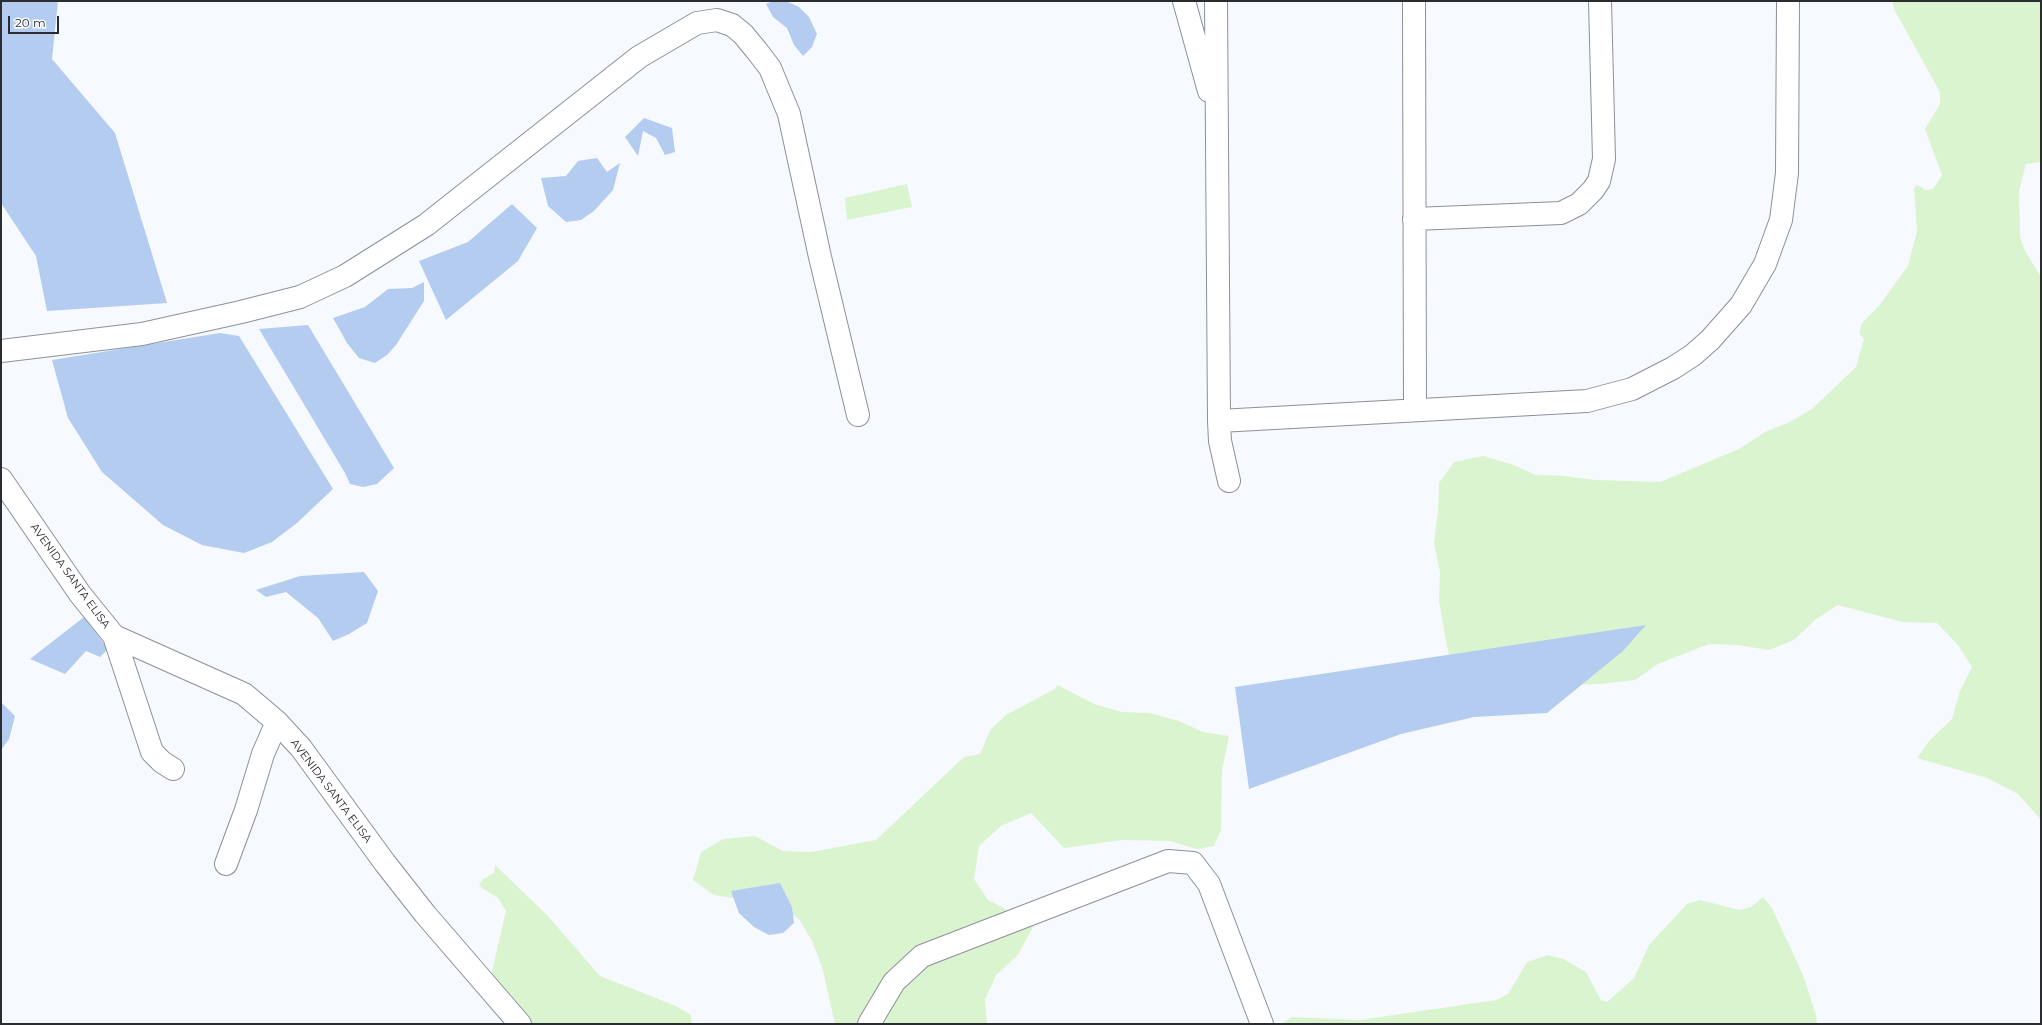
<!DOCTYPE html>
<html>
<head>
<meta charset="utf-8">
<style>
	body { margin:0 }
	#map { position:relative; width:2042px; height:1025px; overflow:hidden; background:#f6f9fe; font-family:Montserrat,sans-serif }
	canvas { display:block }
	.frame { position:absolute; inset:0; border:2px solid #2a2c2f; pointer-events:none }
	.scale { position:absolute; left:8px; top:16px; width:51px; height:18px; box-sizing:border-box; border:2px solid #2a2c2f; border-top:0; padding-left:5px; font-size:12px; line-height:14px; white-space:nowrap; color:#2a2c2f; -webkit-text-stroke:3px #fff; paint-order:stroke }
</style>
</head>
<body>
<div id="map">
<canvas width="2042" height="1025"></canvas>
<div class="frame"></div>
<div class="scale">20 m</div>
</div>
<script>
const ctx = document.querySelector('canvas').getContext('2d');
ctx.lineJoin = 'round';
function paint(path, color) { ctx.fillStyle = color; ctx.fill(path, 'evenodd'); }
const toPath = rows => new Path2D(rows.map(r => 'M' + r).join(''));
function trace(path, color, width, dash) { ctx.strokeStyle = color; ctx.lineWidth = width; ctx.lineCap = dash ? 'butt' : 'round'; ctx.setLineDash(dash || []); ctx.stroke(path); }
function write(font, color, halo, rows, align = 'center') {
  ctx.font = font + ' Montserrat,sans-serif'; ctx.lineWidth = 3.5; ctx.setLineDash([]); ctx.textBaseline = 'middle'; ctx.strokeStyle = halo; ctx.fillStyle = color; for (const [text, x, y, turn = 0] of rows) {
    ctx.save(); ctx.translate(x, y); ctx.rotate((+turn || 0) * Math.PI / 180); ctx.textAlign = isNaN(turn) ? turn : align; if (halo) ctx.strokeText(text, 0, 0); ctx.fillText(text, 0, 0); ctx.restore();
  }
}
paint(toPath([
	[1892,1,2041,1,2041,162,2026,164,2019,191,2020,236,2024,249,2041,277,2041,820,2018,794,1987,778,1917,758,1930,740,1952,719,1960,691,1972,667,1958,645,1937,623,1902,622,1838,605,1816,619,1794,640,1769,650,1737,645,1709,644,1658,664,1635,680,1600,684,1525,686,1451,665,1445,636,1439,600,1440,572,1434,543,1438,511,1439,483,1454,462,1483,456,1511,464,1536,475,1564,476,1596,480,1660,482,1739,449,1765,432,1790,422,1812,409,1856,367,1864,339,1859,333,1862,323,1878,307,1908,266,1917,231,1914,188,1917,185,1926,190,1933,189,1942,175,1925,129,1940,104,1940,92,1895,11],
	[907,184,912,207,847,220,845,198],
	[1058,685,1094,704,1122,712,1150,713,1179,721,1203,732,1229,736,1222,770,1221,830,1214,846,1197,849,1170,841,1123,840,1064,848,1031,813,1001,826,979,846,974,879,988,900,1012,912,1033,927,1018,955,996,975,985,1000,987,1024,835,1024,822,967,812,941,799,919,777,905,714,895,693,880,701,852,723,839,755,836,783,851,811,852,876,840,964,757,980,754,990,730,1006,715,1055,689],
	[495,865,547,915,600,976,676,1006,691,1015,692,1024,520,1024,491,976,506,911,498,898,479,886,482,880,494,873],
	[1763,897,1772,908,1803,975,1816,1015,1817,1024,1281,1024,1292,1017,1360,1020,1496,1000,1508,994,1527,962,1548,955,1563,959,1586,972,1601,1000,1607,1002,1634,978,1649,945,1687,904,1700,900,1739,910,1751,907]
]), '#dbf4d0');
paint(toPath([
	[1,1,58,1,52,59,115,133,167,303,47,311,36,256,1,203],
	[773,1,786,1,799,7,809,17,817,34,812,47,803,56,794,45,787,28,773,17,766,4],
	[644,118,672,128,675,152,665,155,656,138,643,131,638,156,625,137],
	[597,158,607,172,620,163,613,190,594,211,581,220,566,222,548,206,541,178,566,176,578,161],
	[512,204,537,228,518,261,446,320,419,261,468,242],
	[424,282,424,301,396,345,387,355,375,363,359,358,347,343,333,318,365,307,388,289,412,288],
	[308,325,394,468,377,484,363,487,350,484,345,473,259,329],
	[220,333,239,336,333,489,297,523,272,542,244,553,202,545,163,525,102,472,68,418,52,360],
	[364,572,378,591,367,623,349,634,333,641,318,618,286,592,266,597,256,590,300,576],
	[84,617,108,649,100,657,86,651,65,674,30,659],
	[1646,625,1623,651,1547,713,1474,717,1401,734,1249,789,1235,687],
	[1,702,15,716,9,739,1,750],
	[780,883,792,907,794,923,783,933,769,935,754,927,739,913,731,891]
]), '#b4ccf0');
const minor = toPath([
	[1184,1,1209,91],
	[1216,1,1219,421,1220,441,1229,481],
	[1414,1,1415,410],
	[1414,219,1561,213,1579,204,1593,190,1599,181,1604,159,1600,1],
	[1,351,142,334,241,312,300,297,345,276,426,225,639,57,697,23,717,20,732,25,743,34,757,51,770,68,789,114,820,257,858,415],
	[1219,421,1587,401,1632,389,1673,368,1693,355,1710,340,1741,305,1765,264,1781,220,1787,173,1788,1],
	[1,479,80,594,114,636,244,694,277,722,301,748,385,863,425,914,520,1024],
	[114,636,152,752,162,762,173,769],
	[226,864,246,810,263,754,277,722],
	[869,1024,894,982,922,956,1168,861,1193,863,1209,884,1262,1024]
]);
trace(minor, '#8c9098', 24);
trace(minor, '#fff', 22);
write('11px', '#2a2c2f', '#fff', [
	["AVENIDA SANTA ELISA",70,576,54],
	["AVENIDA SANTA ELISA",331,791,53]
]);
</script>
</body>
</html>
